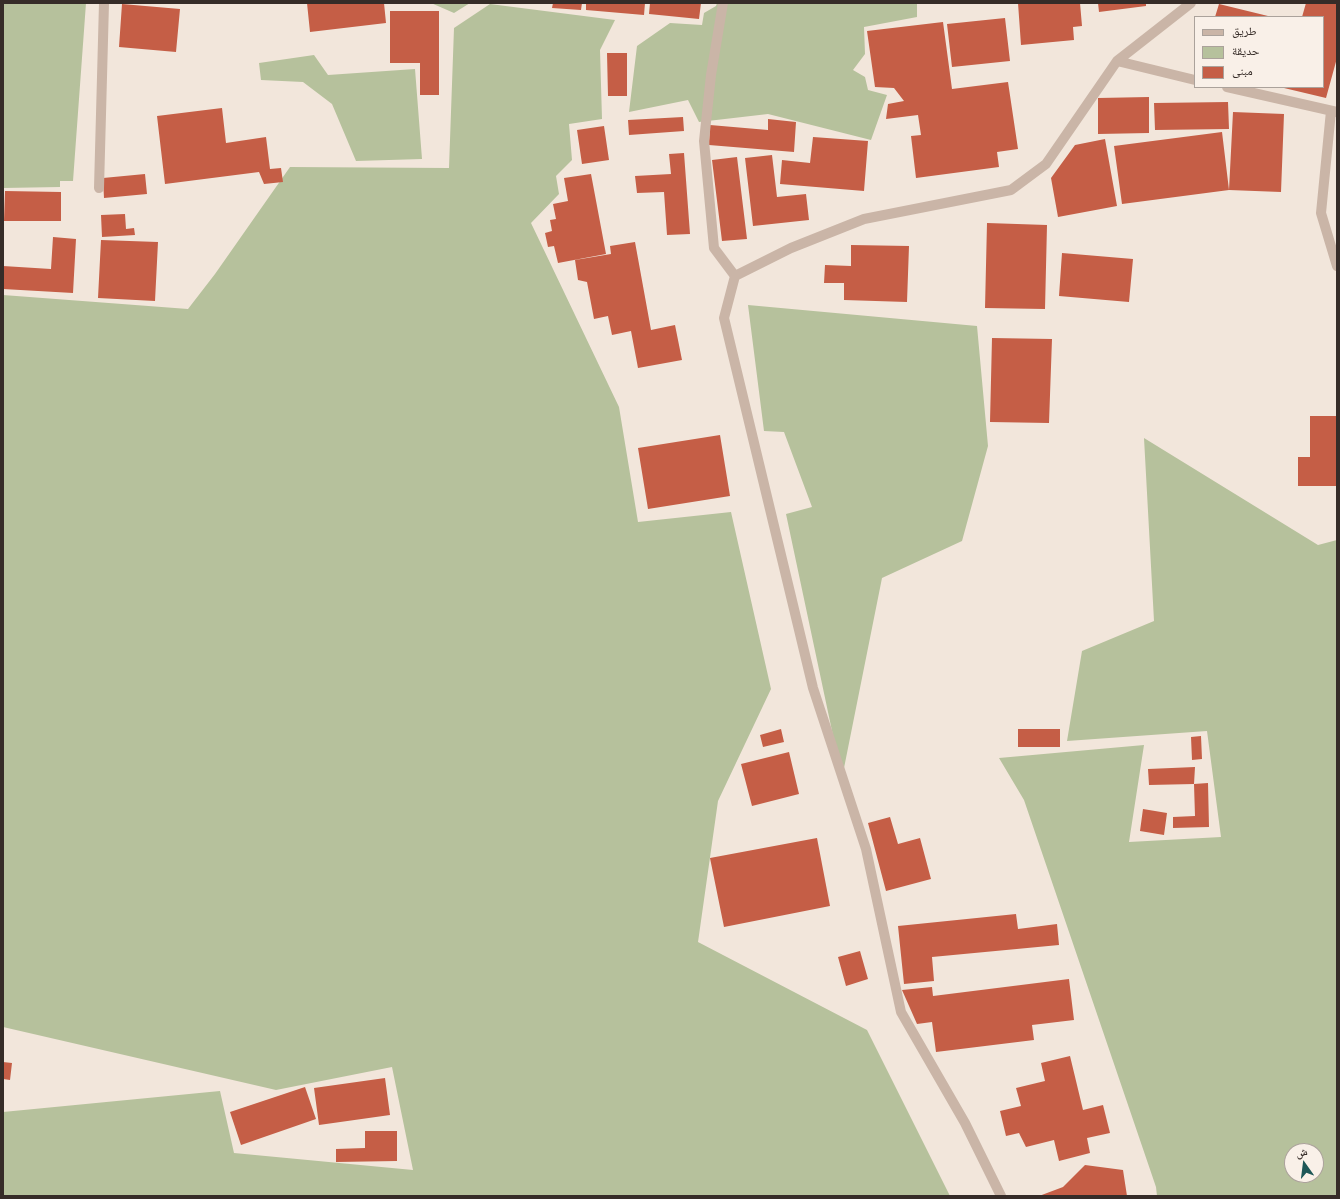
<!DOCTYPE html>
<html>
<head>
<meta charset="utf-8">
<style>
	body { margin:0 }
	#map { position:relative; width:1340px; height:1199px; overflow:hidden; background:#f2e6db; font-family:Ubuntu,"Noto Naskh Arabic",sans-serif }
	canvas { display:block }
	.frame { position:absolute; inset:0; border:4px solid #362c28; pointer-events:none }
	.legend { position:absolute; left:1194px; top:16px; width:130px; height:72px; box-sizing:border-box; background:#f9f0e8; border:1px solid #aba29b; margin:0; padding:5px 7px; list-style:none; font-size:12px; color:#362c28 }
	.legend li { display:flex; align-items:center; gap:8px; height:20px }
	.legend b { width:20px; border:1px solid #aba29b }
	.north { position:absolute; left:1284px; top:1143px; width:40px; height:40px; box-sizing:border-box; background:#f9f0e8; border:1px solid #aba29b; border-radius:50%; rotate:346deg; font-size:11px; font-weight:700; line-height:16px; text-align:center; color:#362c28 }
	.north::after { content:''; display:block; margin:auto; width:14px; height:18px; background:#1e5757; clip-path:polygon(50% 0,100% 100%,50% 72%,0 100%) }
</style>
</head>
<body>
<div id="map">
<canvas width="1340" height="1199"></canvas>
<div class="frame"></div>
<ul class="legend">
<li><b style="height:5px;background:#cab5a7"></b>طريق</li>
<li><b style="height:11px;background:#b6c19c"></b>حديقة</li>
<li><b style="height:11px;background:#c55e46"></b>مبنى</li>
</ul>
<div class="north">ش</div>
</div>
<script>
const ctx = document.querySelector('canvas').getContext('2d');
ctx.lineJoin = 'round';
function paint(path, color) { ctx.fillStyle = color; ctx.fill(path, 'evenodd'); }
const toPath = rows => new Path2D(rows.map(r => 'M' + r).join(''));
function trace(path, color, width, dash) { ctx.strokeStyle = color; ctx.lineWidth = width; ctx.lineCap = dash ? 'butt' : 'round'; ctx.setLineDash(dash || []); ctx.stroke(path); }
paint(toPath([
	[3,3,86,3,73,181,60,181,60,187,3,188],
	[431,3,470,3,454,13],
	[717,3,917,3,917,17,864,27,865,54,853,70,865,77,868,90,887,95,871,140,768,114,699,122,688,100,629,112,637,46,670,23,702,25,704,13,716,6],
	[490,4,615,20,600,50,602,119,569,124,572,160,556,176,559,194,531,223,619,407,638,522,731,512,771,689,718,801,698,942,867,1030,950,1196,3,1196,3,1112,220,1091,234,1153,413,1170,392,1067,276,1090,3,1027,3,295,188,309,215,274,290,167,449,168,454,28],
	[314,55,328,75,415,69,422,159,356,161,332,104,303,82,261,80,259,63],
	[748,305,977,326,988,446,962,541,882,578,842,778,786,514,812,507,784,432,764,431],
	[1144,438,1318,545,1337,540,1337,1196,1157,1196,1156,1187,1024,800,999,758,1144,745,1129,842,1221,837,1207,731,1067,741,1082,651,1154,621],
	[1292,1151,1316,1151,1316,1175,1292,1175]
]), '#b6c19c');
paint(toPath([
	[307,3,384,3,386,23,310,32],
	[553,3,582,3,581,10,552,8],
	[586,3,645,3,644,15,586,10],
	[650,3,701,3,699,19,649,14],
	[1018,3,1080,3,1082,26,1073,27,1074,40,1021,45],
	[1098,3,1146,3,1146,6,1099,12],
	[1306,3,1337,3,1337,58,1326,98,1284,88,1323,87,1323,17,1302,17],
	[122,4,180,9,176,52,119,47],
	[1219,4,1268,16,1268,17,1215,17],
	[390,11,439,11,439,95,420,95,420,63,390,63],
	[1005,18,1010,61,952,67,947,24],
	[943,22,952,89,1008,82,1018,149,997,152,999,167,916,178,911,136,921,135,918,115,886,119,888,104,904,101,894,88,875,87,867,31],
	[607,53,627,53,627,96,608,96],
	[1149,97,1149,133,1098,134,1098,98],
	[1228,102,1229,129,1155,130,1154,103],
	[222,108,226,143,266,137,270,169,281,168,283,182,264,184,259,172,165,184,157,116],
	[1233,112,1284,114,1281,192,1229,190,1122,204,1114,146,1222,132,1229,190],
	[683,117,684,131,629,135,628,120],
	[768,119,796,122,794,152,709,145,710,125,768,130],
	[604,126,609,160,582,164,577,130],
	[813,137,868,141,864,191,780,184,782,160,810,163],
	[1105,139,1117,206,1058,217,1051,178,1075,145],
	[684,153,690,234,667,235,664,192,637,193,635,176,671,174,669,154],
	[772,155,777,197,806,194,809,220,753,226,745,158],
	[737,157,747,239,722,241,712,160],
	[145,174,147,194,104,198,103,178],
	[591,174,606,254,558,263,554,246,548,247,545,233,552,231,550,220,556,219,553,204,568,201,564,178],
	[5,191,61,192,61,221,4,221],
	[125,214,126,229,134,228,135,235,102,237,101,215],
	[987,223,1047,225,1045,309,985,308],
	[53,237,76,239,73,293,3,289,3,266,51,269],
	[101,240,158,242,155,301,98,298],
	[635,242,651,330,675,325,682,360,638,368,631,331,612,335,608,316,594,319,587,282,578,280,575,260,611,254,610,246],
	[851,245,909,246,907,302,844,300,844,283,824,283,825,265,851,266],
	[1062,253,1133,259,1129,302,1059,296],
	[992,338,1052,339,1049,423,990,422],
	[1310,416,1337,416,1337,486,1298,486,1298,457,1310,457],
	[720,435,730,496,648,509,638,448],
	[781,729,784,742,763,747,760,735],
	[1018,729,1060,729,1060,747,1018,747],
	[1201,736,1202,759,1192,760,1191,737],
	[789,752,799,794,752,806,741,764],
	[1195,767,1194,784,1149,785,1148,769],
	[1208,783,1209,827,1173,828,1173,817,1195,816,1194,784],
	[1143,809,1167,813,1164,835,1140,831],
	[890,817,898,844,920,838,931,879,886,891,868,823],
	[817,838,830,906,724,927,710,858],
	[1016,914,1018,929,1057,924,1059,945,932,957,934,981,904,984,898,926],
	[860,951,868,979,846,986,838,957],
	[1069,979,1074,1020,1032,1025,1034,1040,936,1052,932,1022,917,1024,902,990,932,987,933,996],
	[1070,1056,1083,1110,1103,1105,1110,1133,1087,1138,1090,1153,1059,1161,1054,1140,1026,1147,1019,1133,1006,1136,1000,1111,1021,1106,1016,1088,1045,1081,1041,1063],
	[3,1062,12,1063,10,1080,3,1079],
	[385,1078,390,1115,319,1125,314,1088],
	[305,1087,316,1119,241,1145,230,1112],
	[365,1131,397,1131,397,1161,336,1162,336,1149,365,1148],
	[1085,1165,1123,1170,1127,1196,1039,1196,1063,1187]
]), '#c55e46');
trace(toPath([
	[723,3,711,75,704,141,714,248,735,276],
	[1117,61,1195,80],
	[1227,87,1337,112],
	[1331,111,1321,213,1337,266],
	[99,188,104,3],
	[1001,1196,965,1123,901,1012,866,849,813,688,724,318,735,276,791,248,864,219,1011,190,1046,164,1117,61,1191,3]
]), '#cab5a7', 10);
</script>
</body>
</html>
